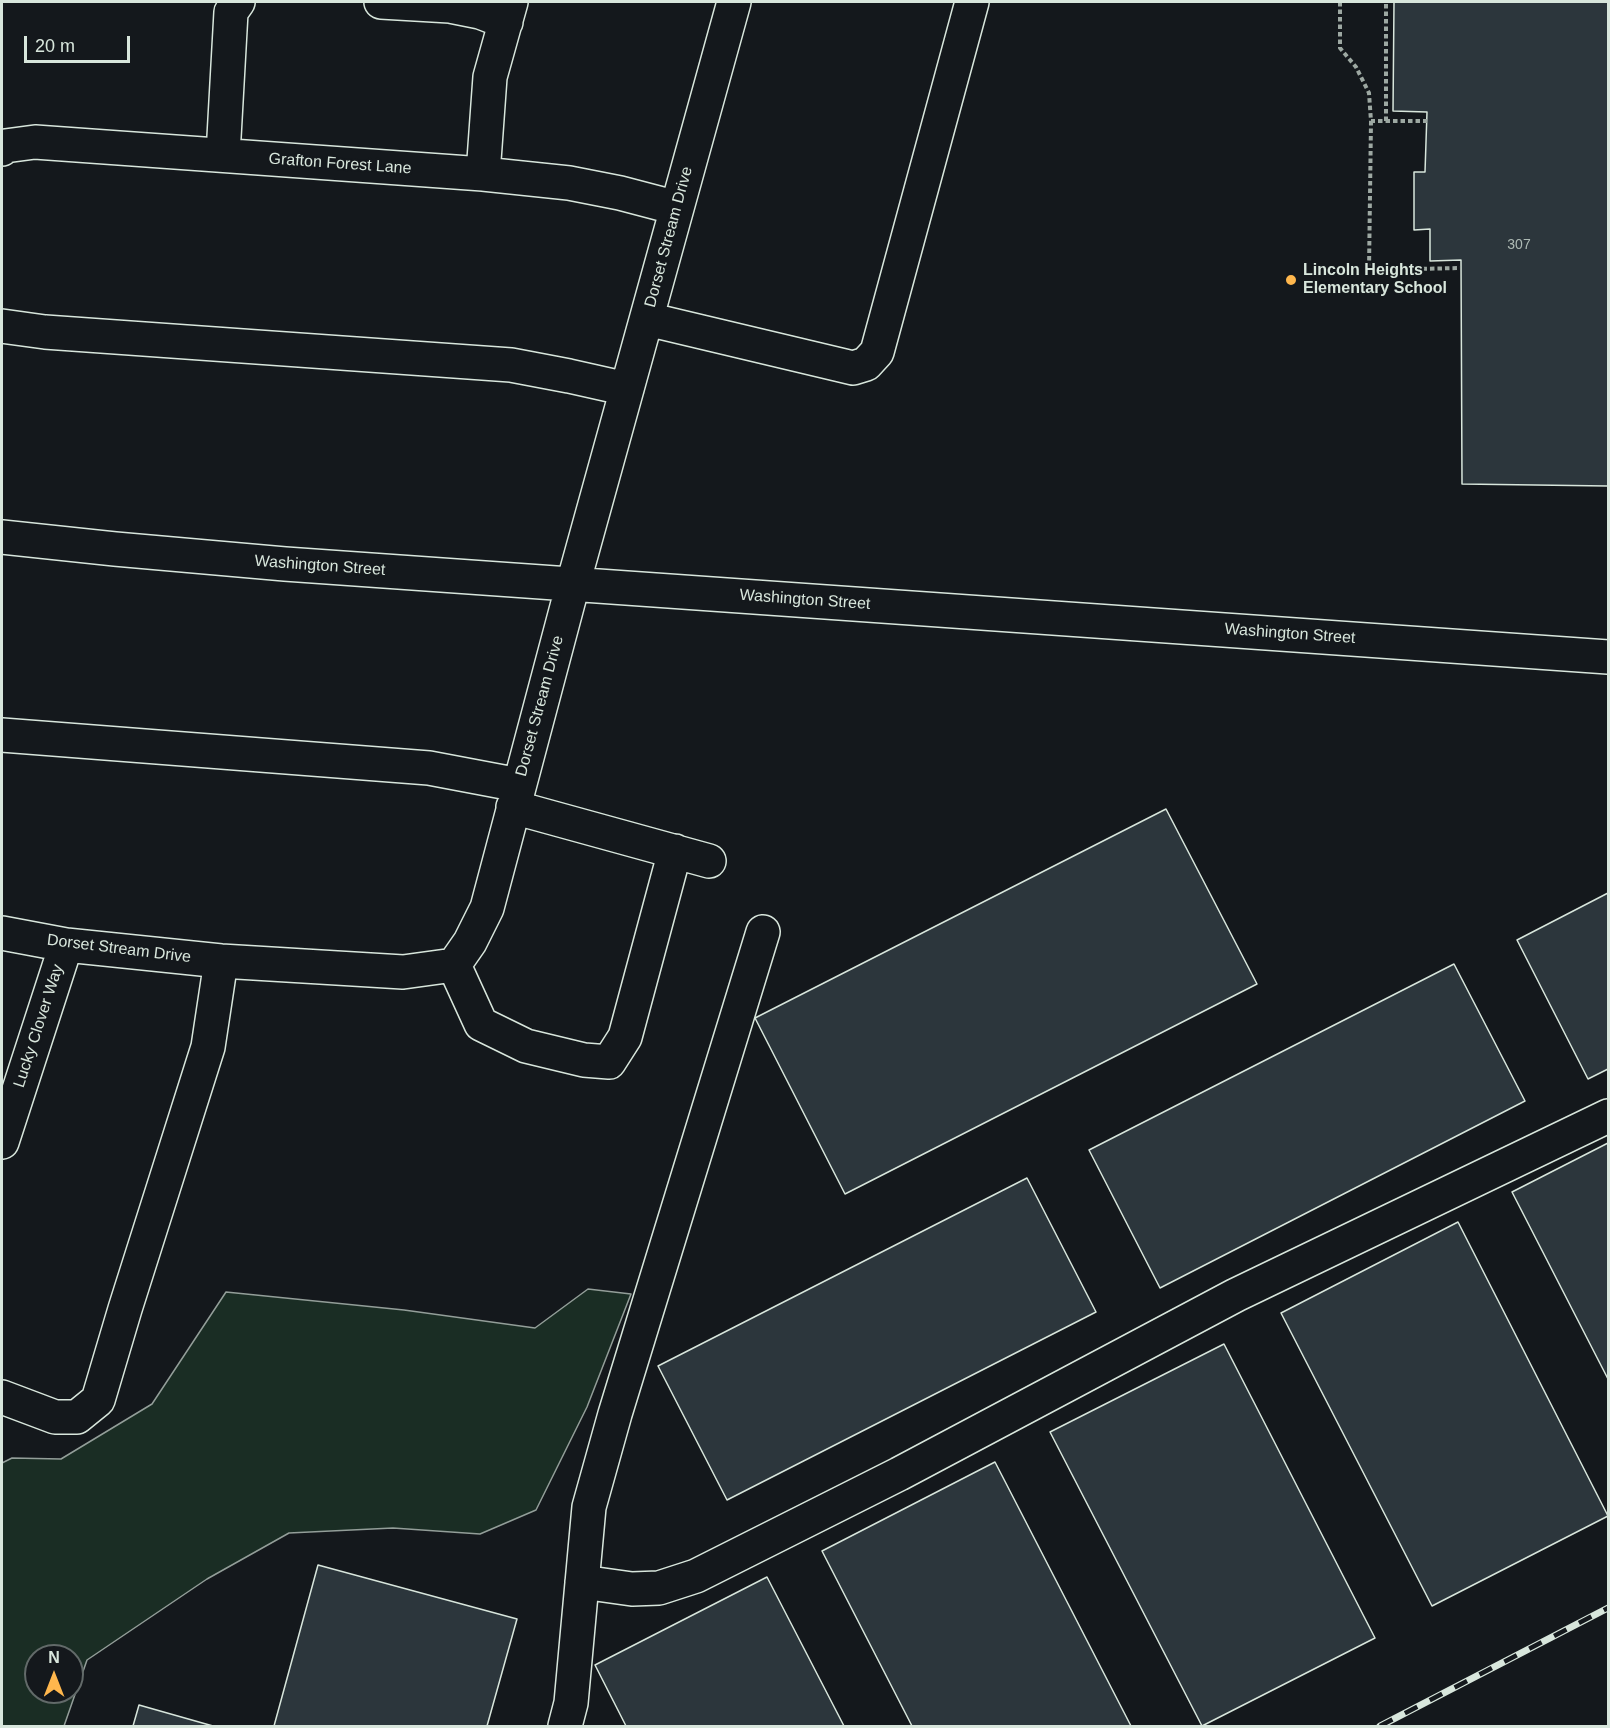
<!DOCTYPE html>
<html>
<head>
<meta charset="utf-8">
<style>
	body { margin:0 }
	#map { position:relative; width:1610px; height:1728px; overflow:hidden; background:#14181c; font-family:Helvetica,sans-serif }
	canvas { display:block }
	.frame { position:absolute; inset:0; border:3px solid #d8e6dc; pointer-events:none }
	.north { position:absolute; left:24px; top:1644px; width:60px; height:60px; box-sizing:border-box; background:#14181c; border:2px solid #626a69; border-radius:50%; rotate:0deg; font-size:16px; font-weight:700; line-height:24px; text-align:center; color:#d8e6dc }
	.north::after { content:''; display:block; margin:auto; width:21px; height:27px; background:#ffb74d; clip-path:polygon(50% 0,100% 100%,50% 72%,0 100%) }
	.scale { position:absolute; left:24px; top:36px; width:106px; height:27px; box-sizing:border-box; border:3px solid #d8e6dc; border-top:0; padding-left:8px; font-size:18px; line-height:21px; white-space:nowrap; color:#d8e6dc; -webkit-text-stroke:4px #14181c; paint-order:stroke }
</style>
</head>
<body>
<div id="map">
<canvas width="1610" height="1728"></canvas>
<div class="frame"></div>
<div class="north">N</div>
<div class="scale">20 m</div>
</div>
<script>
const ctx = document.querySelector('canvas').getContext('2d');
ctx.lineJoin = 'round';
function paint(path, color) { ctx.fillStyle = color; ctx.fill(path, 'evenodd'); }
const toPath = rows => new Path2D(rows.map(r => 'M' + r).join(''));
function trace(path, color, width, dash) { ctx.strokeStyle = color; ctx.lineWidth = width; ctx.lineCap = dash ? 'butt' : 'round'; ctx.setLineDash(dash || []); ctx.stroke(path); }
function write(font, color, halo, rows, align = 'center') {
  ctx.font = font + ' Helvetica,sans-serif'; ctx.lineWidth = 4.5; ctx.setLineDash([]); ctx.textBaseline = 'middle'; ctx.strokeStyle = halo; ctx.fillStyle = color; for (const [text, x, y, turn = 0] of rows) {
    ctx.save(); ctx.translate(x, y); ctx.rotate((+turn || 0) * Math.PI / 180); ctx.textAlign = isNaN(turn) ? turn : align; if (halo) ctx.strokeText(text, 0, 0); ctx.fillText(text, 0, 0); ctx.restore();
  }
}
const green = toPath([
	[588,1289,631,1294,587,1407,536,1510,480,1534,393,1528,289,1533,207,1579,87,1660,64,1726,2,1726,2,1463,12,1458,61,1459,152,1404,226,1292,404,1310,535,1328,588,1289],
	[36,1656,72,1656,72,1692,36,1692,36,1656]
]);
paint(green, '#1a2d24');
trace(green, '#939e99', 1.5);
const building = toPath([
	[1394,2,1608,2,1608,486,1462,484,1461,260,1430,261,1430,229,1414,230,1414,172,1425,172,1427,112,1393,111,1394,2],
	[1166,809,1257,984,845,1194,755,1018,1166,809],
	[1608,893,1608,1069,1588,1079,1517,940,1608,893],
	[1454,964,1525,1101,1160,1288,1089,1150,1454,964],
	[1608,1143,1608,1379,1512,1192,1608,1143],
	[1027,1178,1096,1312,727,1500,658,1366,1027,1178],
	[1458,1222,1608,1516,1432,1606,1281,1313,1458,1222],
	[1224,1344,1375,1638,1202,1726,1050,1432,1224,1344],
	[995,1462,1131,1726,912,1726,822,1551,995,1462],
	[318,1565,517,1619,487,1726,274,1726,318,1565],
	[767,1577,844,1726,626,1726,595,1665,767,1577],
	[139,1705,213,1726,133,1726,139,1705]
]);
paint(building, '#2c363c');
trace(building, '#d8e6dc', 1.5);
const minor = toPath([
	[381,2,450,6,480,12,506,22],
	[2,149,5,146,35,142,483,174,569,183,620,193,677,208],
	[223,155,231,12,238,2],
	[483,174,490,77,511,2],
	[647,319,853,368,866,364,877,352,972,2],
	[2,326,45,332,511,365,569,376,627,389],
	[2,537,115,549,285,564,1608,657],
	[2,735,429,768,519,785],
	[513,807,709,861],
	[2,933,66,945,221,961,403,972,454,965,470,942,487,908,573,584,734,2],
	[454,965,481,1024,526,1046,584,1060,609,1062,625,1037,675,851],
	[2,1142,66,945],
	[2,1397,55,1417,77,1417,98,1400,125,1309,208,1047,221,961],
	[582,1582,632,1589,659,1588,696,1576,899,1474,1236,1295,1608,1116],
	[565,1726,571,1703,589,1507,615,1414,763,932]
]);
trace(minor, '#d8e6dc', 36);
trace(toPath([
	[1340,2,1340,48,1356,67,1369,93,1371,121,1427,121],
	[1371,121,1369,270,1461,268],
	[1386,121,1386,2]
]), '#9da8a2', 4, [4.5, 3]);
trace(minor, '#14181c', 33);
const rail = toPath([
	[1380,1726,1608,1608]
]);
trace(rail, '#d8e6dc', 7);
trace(rail, '#14181c', 4.5, [14]);
for (const [x, y, r, color] of [
	[1291,280,6,"#ffb74d"]
]) { const dot = new Path2D(); dot.arc(x, y, r, 0, 2 * Math.PI); ctx.fillStyle = color; ctx.fill(dot); trace(dot, '#14181c', 2); }
write('14px', '#adbab4', null, [
	["307",1519,245]
]);
write('16px', '#d8e6dc', '#14181c', [
	["Grafton Forest Lane",340,164,4],
	["Dorset Stream Drive",669,237,-75],
	["Washington Street",320,566,4],
	["Washington Street",805,600,4],
	["Washington Street",1290,634,4],
	["Dorset Stream Drive",540,706,-75],
	["Dorset Stream Drive",119,949,7],
	["Lucky Clover Way",39,1026,-72]
]);
write('bold 16px', '#d8e6dc', '#14181c', [
	["Lincoln Heights",1303,271],
	["Elementary School",1303,289]
], 'left');
</script>
</body>
</html>
